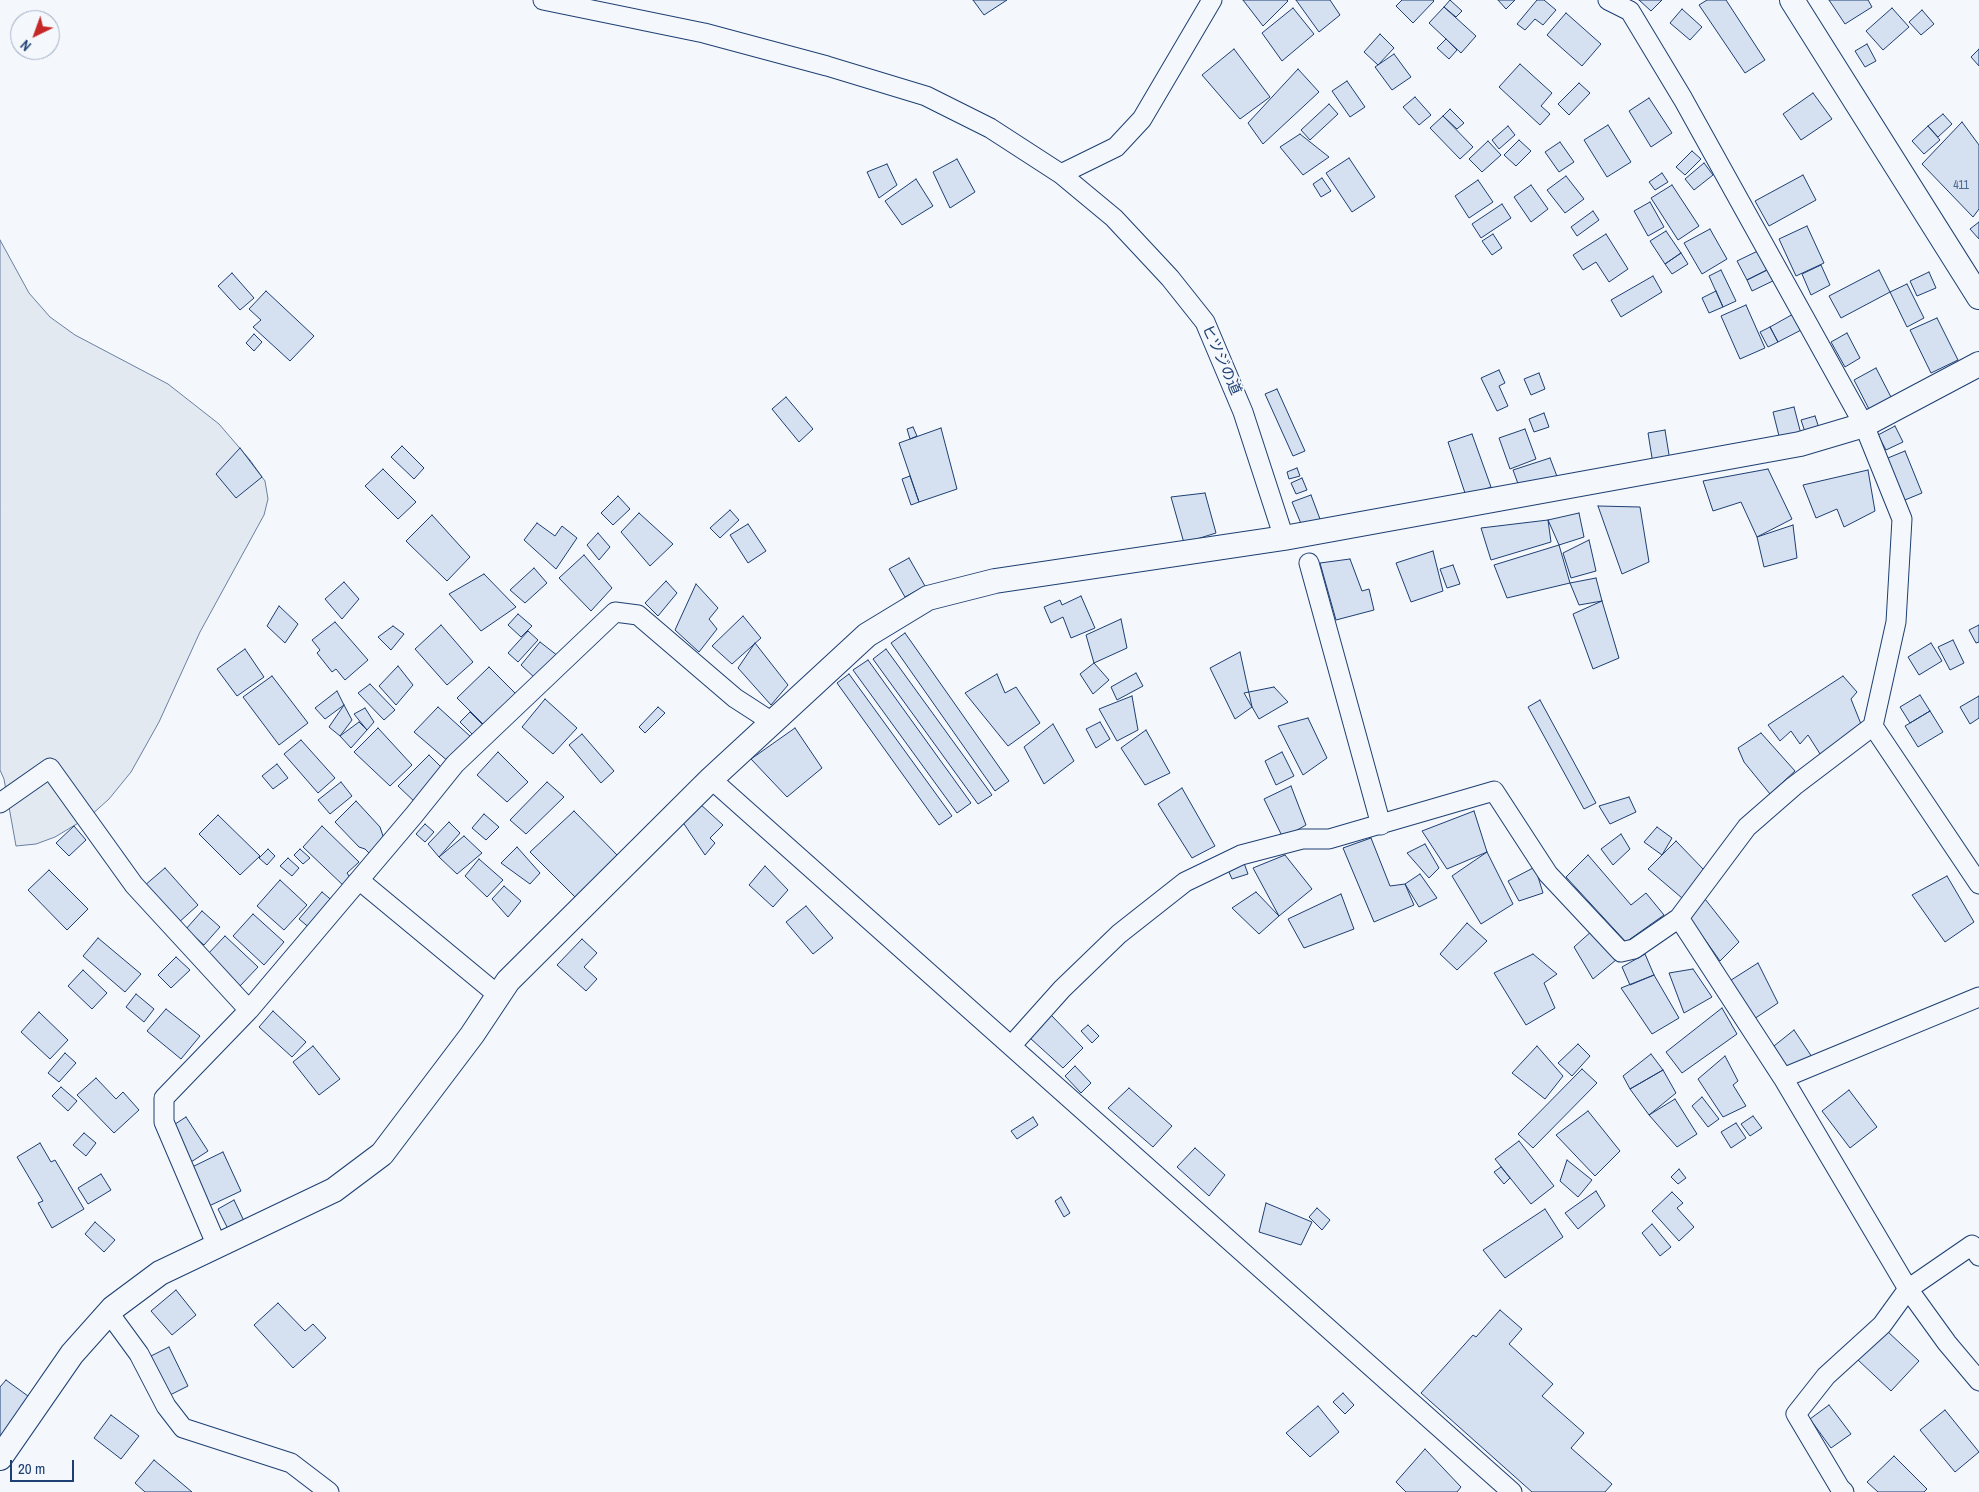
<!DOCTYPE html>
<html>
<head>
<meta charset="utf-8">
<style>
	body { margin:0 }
	#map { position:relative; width:1979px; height:1492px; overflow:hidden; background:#f4f7fb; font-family:"Archivo Narrow",sans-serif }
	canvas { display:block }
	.north { position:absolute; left:10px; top:10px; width:50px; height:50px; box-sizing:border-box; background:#f4f7fb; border:1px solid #9eadc5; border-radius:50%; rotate:222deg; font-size:14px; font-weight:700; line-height:20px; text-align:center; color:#1d3f73 }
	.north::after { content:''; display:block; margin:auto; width:18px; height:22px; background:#c62828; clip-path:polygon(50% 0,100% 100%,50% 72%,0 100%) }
	.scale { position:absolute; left:10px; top:1460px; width:64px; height:22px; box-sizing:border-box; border:2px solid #1d3f73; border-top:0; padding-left:6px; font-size:15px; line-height:18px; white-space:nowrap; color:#1d3f73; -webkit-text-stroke:4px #f4f7fb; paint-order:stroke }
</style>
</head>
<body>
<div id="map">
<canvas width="1979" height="1492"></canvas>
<div class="north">N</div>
<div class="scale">20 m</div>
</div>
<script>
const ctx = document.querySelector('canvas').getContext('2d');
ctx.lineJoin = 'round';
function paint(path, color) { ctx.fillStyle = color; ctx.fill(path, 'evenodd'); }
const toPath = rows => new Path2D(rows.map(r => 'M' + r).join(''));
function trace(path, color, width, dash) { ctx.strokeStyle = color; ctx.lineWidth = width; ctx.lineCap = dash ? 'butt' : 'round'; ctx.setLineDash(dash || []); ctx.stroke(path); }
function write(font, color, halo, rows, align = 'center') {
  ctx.font = font + ' "Archivo Narrow","Noto Sans JP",sans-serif'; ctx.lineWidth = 4; ctx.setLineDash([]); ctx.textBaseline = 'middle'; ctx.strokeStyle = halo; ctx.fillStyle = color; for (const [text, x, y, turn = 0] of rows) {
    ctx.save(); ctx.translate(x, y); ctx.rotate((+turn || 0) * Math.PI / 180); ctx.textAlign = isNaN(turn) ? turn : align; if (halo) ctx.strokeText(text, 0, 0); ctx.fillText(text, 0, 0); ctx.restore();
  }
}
const green = toPath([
	[0,240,29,293,50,317,75,335,168,384,219,424,250,460,262,477,265,481,268,499,264,515,200,632,159,722,131,772,109,799,90,816,55,837,36,844,16,846,4,779,0,770,0,240]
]);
paint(green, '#e3e9f0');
trace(green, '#687fa3', 1);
const building = toPath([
	[973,0,1007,0,984,15,973,0],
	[1243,0,1287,0,1288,1,1263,26,1243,0],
	[1296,0,1330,0,1340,15,1319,32,1296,0],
	[1402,0,1433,0,1434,1,1413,23,1396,6,1402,0],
	[1450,0,1462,11,1456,17,1444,7,1450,0],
	[1498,0,1515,0,1506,9,1498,0],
	[1537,0,1544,0,1556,10,1543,25,1535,19,1525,30,1517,24,1537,0],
	[1639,0,1662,0,1651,11,1639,0],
	[1707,0,1726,0,1765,60,1745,73,1699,5,1707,0],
	[1829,0,1868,0,1872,7,1845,24,1829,0],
	[1444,7,1476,36,1461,53,1429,23,1444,7],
	[1293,8,1314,34,1282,61,1262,33,1293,8],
	[1892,8,1909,27,1883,50,1866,31,1892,8],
	[1682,9,1702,27,1690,40,1670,23,1682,9],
	[1922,10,1934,24,1921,35,1909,22,1922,10],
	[1566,13,1601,44,1582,66,1547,35,1566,13],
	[1380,34,1394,48,1378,65,1364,52,1380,34],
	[1446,39,1457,50,1449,59,1437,48,1446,39],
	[1867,44,1876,61,1865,67,1855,51,1867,44],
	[1234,49,1270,97,1240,119,1202,75,1234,49],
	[1979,49,1979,66,1971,57,1979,49],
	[1394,54,1411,77,1392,90,1375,67,1394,54],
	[1520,64,1552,93,1541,106,1550,114,1540,125,1499,87,1520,64],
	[1298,69,1319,92,1263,144,1248,123,1298,69],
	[1347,81,1365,107,1350,117,1332,91,1347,81],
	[1579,83,1590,93,1569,115,1558,104,1579,83],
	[1813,93,1832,119,1801,140,1783,114,1813,93],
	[1415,97,1431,115,1419,125,1403,107,1415,97],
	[1649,98,1672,133,1651,147,1629,111,1649,98],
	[1329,104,1338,114,1310,140,1301,130,1329,104],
	[1450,109,1464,123,1457,129,1443,116,1450,109],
	[1943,114,1952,124,1938,137,1928,126,1943,114],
	[1443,116,1473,147,1460,159,1430,128,1443,116],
	[1962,122,1979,145,1979,209,1973,217,1922,164,1962,122],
	[1608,125,1631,162,1607,177,1584,140,1608,125],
	[1508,126,1515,135,1499,149,1492,140,1508,126],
	[1928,126,1940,140,1924,154,1912,141,1928,126],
	[1300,134,1329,157,1303,175,1280,147,1300,134],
	[1519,140,1531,151,1516,166,1504,155,1519,140],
	[1488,141,1501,155,1482,172,1469,159,1488,141],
	[1560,142,1574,162,1559,172,1545,152,1560,142],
	[1692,151,1701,159,1685,175,1676,167,1692,151],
	[1349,158,1375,197,1352,212,1326,173,1349,158],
	[957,159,975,192,950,208,933,172,957,159],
	[1704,163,1713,175,1694,190,1685,179,1704,163],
	[887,164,897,185,879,198,867,172,887,164],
	[1662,173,1668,182,1655,190,1649,182,1662,173],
	[1803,175,1816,200,1769,226,1755,201,1803,175],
	[1566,176,1584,199,1565,213,1547,190,1566,176],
	[1322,178,1331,191,1321,197,1313,184,1322,178],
	[916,179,933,206,902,225,885,201,916,179],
	[1478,180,1493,202,1469,218,1455,196,1478,180],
	[1531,185,1548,209,1531,222,1514,197,1531,185],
	[1672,185,1699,226,1678,240,1651,198,1672,185],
	[1650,202,1664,227,1648,236,1634,211,1650,202],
	[1502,204,1511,218,1481,238,1472,224,1502,204],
	[1593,211,1599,220,1577,236,1571,227,1593,211],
	[1979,222,1979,239,1970,229,1979,222],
	[1807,226,1824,263,1796,276,1779,239,1807,226],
	[1710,229,1727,259,1702,274,1684,243,1710,229],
	[1666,231,1681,253,1665,264,1650,241,1666,231],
	[1493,234,1502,248,1492,255,1482,241,1493,234],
	[1606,234,1628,269,1609,282,1596,262,1583,270,1573,255,1606,234],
	[1764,248,1773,267,1747,280,1737,261,1764,248],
	[1681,253,1688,264,1672,274,1665,264,1681,253],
	[1821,265,1830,285,1811,295,1802,274,1821,265],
	[1773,267,1779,278,1752,291,1747,280,1773,267],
	[1721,270,1736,301,1723,307,1709,276,1721,270],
	[1879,270,1890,292,1841,318,1829,296,1879,270],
	[1929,272,1936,288,1917,296,1910,281,1929,272],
	[232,273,254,298,240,310,218,286,232,273],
	[1653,276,1662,292,1621,317,1611,300,1653,276],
	[1907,284,1924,318,1907,327,1890,292,1907,284],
	[266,291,314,336,290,361,253,327,261,320,249,309,266,291],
	[1716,291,1723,307,1709,313,1702,298,1716,291],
	[1746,305,1765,348,1740,359,1721,316,1746,305],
	[1795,313,1803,329,1778,342,1770,327,1795,313],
	[1937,318,1958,360,1931,373,1910,330,1937,318],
	[1770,327,1778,342,1768,347,1760,332,1770,327],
	[1847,333,1860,358,1845,367,1831,342,1847,333],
	[254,334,262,342,254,351,246,343,254,334],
	[1876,368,1892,399,1870,411,1854,380,1876,368],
	[1499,370,1505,383,1499,386,1508,406,1497,411,1481,378,1499,370],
	[1539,373,1545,389,1531,395,1524,379,1539,373],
	[1277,389,1305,451,1293,456,1265,394,1277,389],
	[786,397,813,429,799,442,772,409,786,397],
	[1794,407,1801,434,1780,440,1773,412,1794,407],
	[1544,413,1549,427,1534,432,1529,419,1544,413],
	[1815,416,1820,431,1806,435,1801,420,1815,416],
	[1895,426,1903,442,1886,450,1878,435,1895,426],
	[913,427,917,436,910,439,907,429,913,427],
	[941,428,957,489,919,502,899,443,941,428],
	[1525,429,1536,459,1510,469,1499,438,1525,429],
	[1665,430,1670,461,1653,464,1648,433,1665,430],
	[1472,434,1491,487,1466,496,1448,442,1472,434],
	[402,446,424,468,414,479,391,457,402,446],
	[240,448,262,477,236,498,216,474,240,448],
	[1905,451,1922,493,1900,502,1883,460,1905,451],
	[1550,458,1558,479,1521,492,1513,470,1550,458],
	[1297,468,1300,476,1289,479,1287,472,1297,468],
	[383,469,416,502,398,519,365,486,383,469],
	[1768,469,1792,519,1757,537,1741,502,1713,511,1703,481,1768,469],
	[1868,470,1875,511,1844,527,1837,509,1816,518,1803,485,1868,470],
	[910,476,919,502,911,505,902,479,910,476],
	[1302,478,1307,490,1296,494,1291,483,1302,478],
	[1205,493,1216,533,1184,543,1171,497,1205,493],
	[1311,495,1320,519,1302,526,1292,502,1311,495],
	[618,496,630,509,613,525,601,513,618,496],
	[1598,506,1640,507,1649,562,1622,574,1598,506],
	[730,510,739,520,720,538,710,528,730,510],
	[639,513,673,544,650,566,621,532,639,513],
	[1579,513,1584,537,1559,545,1548,520,1579,513],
	[432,515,470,557,447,581,406,541,432,515],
	[1548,520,1551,542,1491,560,1481,528,1548,520],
	[537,523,555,536,562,526,577,538,556,569,524,540,537,523],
	[748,524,766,551,748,563,730,535,748,524],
	[1793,525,1797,558,1764,567,1757,537,1793,525],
	[598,533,610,547,599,560,587,545,598,533],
	[1589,540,1596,571,1571,578,1563,553,1589,540],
	[1559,545,1570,583,1507,598,1494,565,1559,545],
	[1433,551,1443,591,1411,602,1396,563,1433,551],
	[584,555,612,588,591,611,559,578,584,555],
	[909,558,925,586,905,597,889,569,909,558],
	[1350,559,1362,591,1369,589,1374,610,1336,620,1320,563,1350,559],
	[1453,565,1460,584,1447,588,1440,569,1453,565],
	[534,568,547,583,525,603,510,590,534,568],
	[484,574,516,607,481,631,449,594,484,574],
	[1596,578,1602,601,1579,605,1570,583,1596,578],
	[666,581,677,593,658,616,645,603,666,581],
	[344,582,359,599,342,619,325,599,344,582],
	[696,584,718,608,709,619,717,629,699,652,675,630,696,584],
	[1081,596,1095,628,1071,638,1063,617,1051,623,1044,607,1060,600,1062,605,1081,596],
	[1602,601,1619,658,1593,669,1573,614,1602,601],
	[279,606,298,624,285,643,267,626,279,606],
	[518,614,532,626,521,637,508,625,518,614],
	[743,616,761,638,732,664,712,646,743,616],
	[1121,619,1127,648,1094,663,1086,635,1121,619],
	[335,622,368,660,345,680,336,669,332,672,317,653,320,650,312,640,335,622],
	[441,625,473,662,447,685,415,649,441,625],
	[1979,625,1979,642,1976,643,1969,630,1979,625],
	[393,626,404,634,391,650,378,637,393,626],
	[528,631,538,640,518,662,508,653,528,631],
	[905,633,1009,781,995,791,891,643,905,633],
	[1953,640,1964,663,1950,670,1938,647,1953,640],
	[540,642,558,656,536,679,521,665,540,642],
	[755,643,788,685,771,705,738,668,755,643],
	[1931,643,1942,661,1919,675,1908,657,1931,643],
	[245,649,264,677,237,696,217,669,245,649],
	[886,649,992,795,978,804,873,659,886,649],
	[1240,652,1252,707,1235,719,1210,668,1240,652],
	[868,660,971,803,957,813,853,670,868,660],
	[1094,663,1109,680,1093,694,1080,674,1094,663],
	[398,666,413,685,396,705,379,686,398,666],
	[489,667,520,698,488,729,457,698,489,667],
	[1136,673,1143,686,1117,700,1111,687,1136,673],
	[849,674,952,816,939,825,837,683,849,674],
	[997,674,1005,693,1016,687,1040,723,1008,746,965,693,997,674],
	[272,676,308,723,279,745,243,697,272,676],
	[1843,676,1857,692,1851,699,1861,724,1822,757,1808,735,1800,744,1791,731,1780,741,1768,725,1843,676],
	[370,684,395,710,384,720,358,693,370,684],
	[1274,687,1288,702,1259,719,1244,693,1274,687],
	[337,691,344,705,325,719,315,708,337,691],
	[1920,695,1930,711,1910,723,1900,707,1920,695],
	[1132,696,1138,730,1117,741,1099,709,1132,696],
	[1979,696,1979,718,1970,724,1960,707,1979,696],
	[545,699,577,728,553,754,522,727,545,699],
	[1540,700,1596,803,1584,809,1528,707,1540,700],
	[344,705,352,720,340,736,329,727,344,705],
	[438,707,471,737,449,762,414,732,438,707],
	[658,707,665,713,645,733,639,727,658,707],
	[365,708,374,722,367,730,354,714,365,708],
	[1930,711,1943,732,1918,747,1905,726,1930,711],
	[470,712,487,729,477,739,460,722,470,712],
	[1308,718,1327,758,1303,775,1278,726,1308,718],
	[359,722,367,730,351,748,340,736,359,722],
	[1100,722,1110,739,1096,748,1086,729,1100,722],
	[1053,724,1074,761,1044,784,1024,747,1053,724],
	[378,728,412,765,390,786,354,752,378,728],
	[795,728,822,768,787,797,751,759,795,728],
	[1146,730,1170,773,1145,785,1121,748,1146,730],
	[1761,733,1795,771,1770,794,1744,762,1738,748,1761,733],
	[582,734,614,771,601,783,569,745,582,734],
	[301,740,335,778,318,793,284,754,301,740],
	[498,752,528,782,507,802,477,775,498,752],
	[1282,752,1294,776,1276,785,1265,761,1282,752],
	[429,755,444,770,417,804,398,786,429,755],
	[277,764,288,778,273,789,262,776,277,764],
	[341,782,352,796,330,814,318,800,341,782],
	[547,782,564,797,526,834,510,820,547,782],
	[1291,786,1306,825,1283,838,1264,799,1291,786],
	[1182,788,1215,846,1192,858,1158,804,1182,788],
	[1629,797,1636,812,1610,824,1599,806,1629,797],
	[356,801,380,827,385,842,372,856,365,849,359,847,335,822,356,801],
	[699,803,723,825,710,838,715,843,705,855,682,821,699,803],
	[574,811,619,857,575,897,530,852,574,811],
	[1474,811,1487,852,1447,869,1422,831,1474,811],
	[484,814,499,827,486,840,472,828,484,814],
	[218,815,260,856,240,875,199,834,218,815],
	[449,822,460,833,439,857,428,844,449,822],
	[425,824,434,832,425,842,416,834,425,824],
	[74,826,86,840,69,856,56,843,74,826],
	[322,826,359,862,347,873,353,882,346,888,303,847,322,826],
	[1657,827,1672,838,1662,855,1644,842,1657,827],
	[1621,834,1630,849,1613,865,1601,849,1621,834],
	[464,836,482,853,457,874,439,857,464,836],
	[1371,838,1390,886,1405,884,1414,905,1374,922,1343,848,1371,838],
	[1676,841,1705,871,1682,898,1648,869,1676,841],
	[1425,844,1439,868,1429,878,1407,853,1425,844],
	[517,847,540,873,530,884,501,863,517,847],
	[268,849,275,856,267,865,259,858,268,849],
	[300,849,310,858,303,864,294,855,300,849],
	[1487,852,1513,904,1481,924,1452,876,1487,852],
	[1285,855,1312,889,1279,916,1253,868,1285,855],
	[1588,855,1631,905,1646,893,1664,915,1626,942,1566,877,1588,855],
	[288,858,299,868,292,876,280,866,288,858],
	[479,859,503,880,487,897,465,876,479,859],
	[1244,863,1248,874,1232,879,1228,870,1244,863],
	[765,866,788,890,773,907,749,885,765,866],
	[1535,867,1543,893,1519,901,1508,881,1535,867],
	[165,868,198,905,177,924,144,886,165,868],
	[49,870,88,909,67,930,28,890,49,870],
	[1420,874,1437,898,1419,907,1405,884,1420,874],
	[1947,876,1974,922,1945,942,1912,895,1947,876],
	[280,880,307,905,284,930,257,906,280,880],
	[504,886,521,901,508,917,492,899,504,886],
	[322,892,335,903,312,930,299,919,322,892],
	[1256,892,1279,916,1259,934,1232,908,1256,892],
	[1341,894,1354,929,1304,948,1288,919,1341,894],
	[1705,899,1739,942,1720,961,1689,917,1705,899],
	[806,906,833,938,813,954,786,922,806,906],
	[202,911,220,927,204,945,186,929,202,911],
	[253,914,284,942,264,965,233,936,253,914],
	[1467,923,1487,941,1457,970,1440,954,1467,923],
	[1593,930,1616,960,1593,979,1574,947,1593,930],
	[225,936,258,967,240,986,207,955,225,936],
	[98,938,141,974,125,992,83,956,98,938],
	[582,939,597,953,584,967,597,979,586,991,557,965,582,939],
	[1533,954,1557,974,1544,983,1555,1008,1526,1025,1494,973,1533,954],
	[1645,954,1654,975,1630,985,1622,967,1645,954],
	[176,957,190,970,171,988,158,975,176,957],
	[1758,963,1778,1003,1754,1019,1728,982,1758,963],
	[1693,969,1712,997,1684,1013,1669,973,1693,969],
	[83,970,107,993,92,1009,68,986,83,970],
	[1654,975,1679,1018,1652,1034,1621,988,1654,975],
	[136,994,154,1009,144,1022,126,1007,136,994],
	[1722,1008,1737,1034,1682,1073,1666,1052,1722,1008],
	[166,1009,200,1036,181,1059,147,1031,166,1009],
	[273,1011,306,1042,292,1057,259,1027,273,1011],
	[39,1012,68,1040,50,1059,21,1032,39,1012],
	[1050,1014,1083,1048,1063,1068,1030,1038,1050,1014],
	[1088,1025,1099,1036,1092,1043,1081,1031,1088,1025],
	[1794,1030,1812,1057,1788,1069,1774,1046,1794,1030],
	[1578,1044,1590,1056,1572,1076,1558,1063,1578,1044],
	[313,1046,340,1079,319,1095,293,1062,313,1046],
	[1537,1046,1563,1076,1545,1099,1512,1073,1537,1046],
	[65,1053,76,1063,59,1082,48,1073,65,1053],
	[1651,1054,1663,1070,1630,1089,1623,1076,1651,1054],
	[1725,1056,1738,1081,1733,1085,1746,1106,1723,1117,1698,1079,1725,1056],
	[1075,1066,1091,1083,1081,1093,1065,1076,1075,1066],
	[1582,1069,1597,1083,1533,1148,1518,1134,1582,1069],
	[1663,1070,1676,1093,1649,1115,1630,1089,1663,1070],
	[96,1078,116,1099,123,1092,139,1110,114,1133,77,1095,96,1078],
	[61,1087,77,1101,68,1111,52,1096,61,1087],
	[1129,1088,1172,1126,1153,1147,1108,1108,1129,1088],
	[1849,1090,1877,1127,1850,1148,1822,1111,1849,1090],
	[1702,1097,1719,1119,1708,1127,1692,1106,1702,1097],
	[1675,1099,1697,1134,1677,1147,1649,1115,1675,1099],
	[1588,1111,1620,1151,1595,1176,1556,1135,1588,1111],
	[1753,1116,1762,1128,1750,1136,1741,1124,1753,1116],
	[186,1117,208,1151,191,1162,169,1128,186,1117],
	[1033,1117,1038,1125,1017,1139,1011,1131,1033,1117],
	[1736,1123,1746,1138,1731,1148,1721,1132,1736,1123],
	[84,1133,96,1143,86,1156,73,1145,84,1133],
	[1519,1141,1554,1186,1531,1204,1495,1159,1519,1141],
	[40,1143,51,1162,55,1160,84,1209,52,1228,38,1203,43,1201,17,1157,40,1143],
	[1195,1148,1225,1175,1209,1196,1177,1167,1195,1148],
	[223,1152,241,1191,209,1206,190,1168,223,1152],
	[1567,1160,1592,1180,1578,1197,1560,1181,1567,1160],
	[1501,1167,1510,1178,1504,1184,1494,1172,1501,1167],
	[1679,1169,1686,1178,1678,1184,1671,1177,1679,1169],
	[101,1174,111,1190,88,1204,78,1188,101,1174],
	[1596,1191,1605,1206,1578,1229,1565,1213,1596,1191],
	[1672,1192,1683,1203,1677,1208,1694,1227,1679,1241,1652,1211,1672,1192],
	[1061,1197,1070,1213,1064,1217,1055,1201,1061,1197],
	[234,1200,244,1221,228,1229,218,1209,234,1200],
	[1266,1203,1312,1222,1301,1245,1259,1232,1266,1203],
	[1317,1208,1330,1220,1322,1230,1309,1217,1317,1208],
	[1545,1209,1563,1237,1505,1278,1483,1250,1545,1209],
	[95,1222,115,1240,104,1252,85,1234,95,1222],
	[1652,1224,1671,1247,1660,1256,1642,1233,1652,1224],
	[176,1290,196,1315,172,1335,151,1311,176,1290],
	[278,1303,305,1331,313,1324,326,1338,293,1368,254,1325,278,1303],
	[1500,1310,1522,1329,1509,1344,1553,1384,1542,1396,1584,1433,1571,1448,1612,1484,1605,1492,1532,1492,1421,1393,1473,1335,1476,1337,1500,1310],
	[1886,1330,1919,1361,1891,1391,1858,1360,1886,1330],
	[169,1347,188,1386,170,1395,151,1356,169,1347],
	[6,1380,32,1399,0,1442,0,1387,6,1380],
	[1343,1393,1354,1405,1345,1414,1333,1402,1343,1393],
	[1829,1405,1851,1434,1831,1448,1810,1419,1829,1405],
	[1318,1406,1339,1432,1310,1457,1286,1433,1318,1406],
	[1945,1410,1979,1452,1955,1472,1920,1430,1945,1410],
	[111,1415,139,1436,121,1459,94,1438,111,1415],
	[1425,1449,1461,1487,1457,1492,1406,1492,1396,1482,1425,1449],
	[1894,1456,1927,1489,1924,1492,1878,1492,1867,1482,1894,1456],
	[154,1460,192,1492,145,1492,135,1483,154,1460]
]);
paint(building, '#d5e0f0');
trace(building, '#1d3f73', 1);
const minor = toPath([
	[543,0,704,33,827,66,926,96,990,128,1061,174,1114,218,1170,278,1205,322,1243,412,1284,538],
	[1061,174,1116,147,1142,119,1212,0],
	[1309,563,1381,825],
	[1873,726,1979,884],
	[711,779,1512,1492],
	[0,803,50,768,134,885,249,1010],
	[359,880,498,995],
	[1679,918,1783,1078,1908,1289,1947,1343,1979,1381],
	[1011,1046,1062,989,1119,934,1185,882,1241,855,1302,839,1329,839,1494,791,1548,874,1621,952,1634,949,1679,918,1747,827,1794,786,1873,726,1896,622,1902,519,1864,425,1683,99,1630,11,1608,0],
	[1783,1078,1979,997],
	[217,1246,164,1122,164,1098,249,1010,414,815,455,764,615,612,638,615,735,698,772,722],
	[109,1313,139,1354,166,1406,183,1428,291,1463,329,1492],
	[1844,1492,1840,1488,1796,1414,1826,1376,1882,1325,1908,1289,1972,1245,1979,1256]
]);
const tertiary = toPath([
	[1792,0,1979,297],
	[0,1458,72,1354,113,1308,160,1273,334,1190,382,1154,472,1035,508,981,711,779,867,635,928,598,995,581,1284,538,1800,444,1864,425,1979,364]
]);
trace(minor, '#1d3f73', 21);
trace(tertiary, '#1d3f73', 26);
trace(minor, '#f4f7fb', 19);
trace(tertiary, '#f4f7fb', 24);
write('12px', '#4b6792', null, [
	["411",1961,186]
]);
write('15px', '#1d3f73', '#f4f7fb', [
	["ヒツジの道",1221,360,66]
]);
</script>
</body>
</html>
